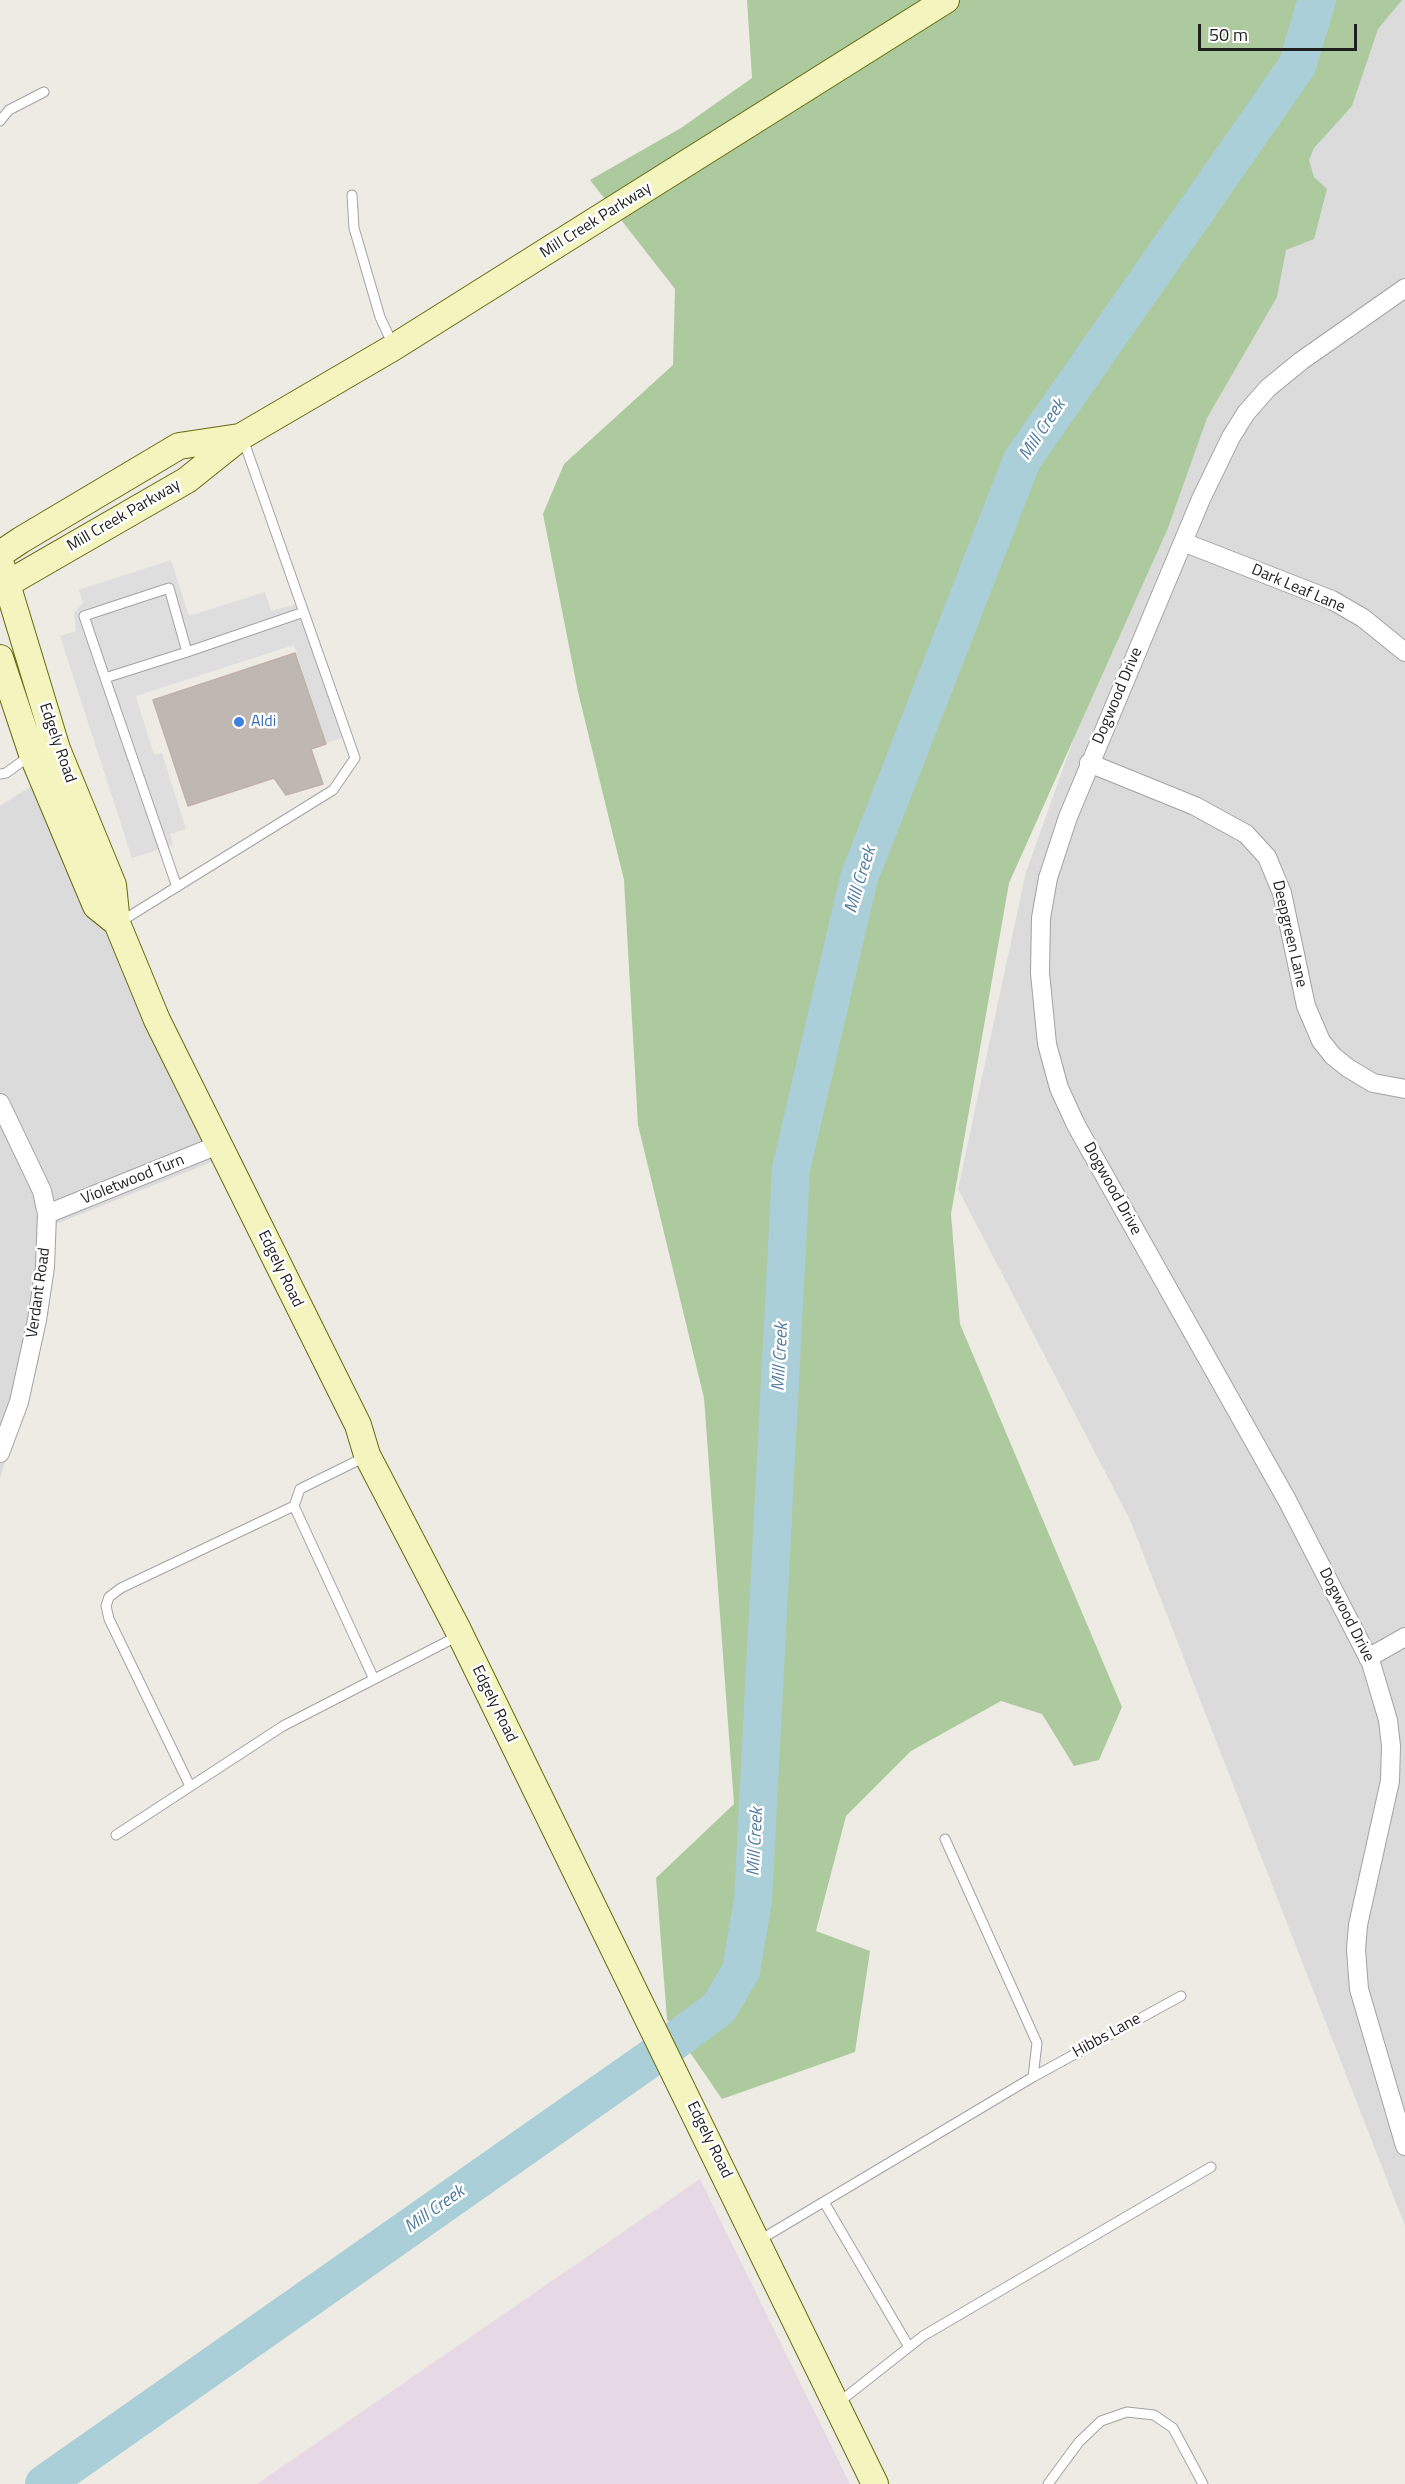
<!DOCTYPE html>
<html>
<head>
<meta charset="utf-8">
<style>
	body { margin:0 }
	#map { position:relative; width:1405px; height:2484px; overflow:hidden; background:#eeebe5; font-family:"Titillium Web",sans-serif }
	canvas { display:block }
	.scale { position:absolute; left:1198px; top:24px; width:159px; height:27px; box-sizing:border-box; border:3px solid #1e1e1e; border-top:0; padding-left:8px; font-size:18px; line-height:21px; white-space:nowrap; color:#1e1e1e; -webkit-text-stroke:4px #fff; paint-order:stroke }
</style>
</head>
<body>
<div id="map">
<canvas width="1405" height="2484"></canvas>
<div class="scale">50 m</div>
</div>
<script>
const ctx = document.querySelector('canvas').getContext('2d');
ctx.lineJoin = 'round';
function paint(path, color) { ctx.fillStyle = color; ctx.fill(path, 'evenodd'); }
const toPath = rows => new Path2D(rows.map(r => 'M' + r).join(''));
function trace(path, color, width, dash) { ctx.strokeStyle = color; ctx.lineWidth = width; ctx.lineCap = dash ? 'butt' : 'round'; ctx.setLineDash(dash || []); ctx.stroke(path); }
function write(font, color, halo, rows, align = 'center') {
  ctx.font = font + ' "Titillium Web",sans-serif'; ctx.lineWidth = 5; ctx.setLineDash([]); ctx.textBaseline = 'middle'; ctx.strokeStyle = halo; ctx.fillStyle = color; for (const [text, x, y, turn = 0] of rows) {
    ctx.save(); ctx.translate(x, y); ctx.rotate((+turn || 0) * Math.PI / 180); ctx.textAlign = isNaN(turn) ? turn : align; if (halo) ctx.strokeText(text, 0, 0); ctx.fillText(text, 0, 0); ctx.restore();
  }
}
paint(toPath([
	[1338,0,1405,0,1405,2226,1130,1520,958,1189,1026,872],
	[46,777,217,1160,56,1224,39,1360,0,1478,0,806]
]), '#dcdbdb');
paint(toPath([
	[700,2179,850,2484,257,2484]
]), '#e7d8e5');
paint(toPath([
	[747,0,1402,0,1378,29,1352,106,1314,148,1309,160,1314,177,1327,189,1314,239,1286,250,1277,297,1207,418,1168,528,1009,883,951,1214,960,1324,1122,1707,1099,1760,1074,1766,1042,1714,1001,1701,911,1751,846,1816,816,1931,870,1951,855,2052,722,2099,667,2019,656,1878,734,1804,704,1398,638,1125,624,880,578,692,543,514,564,464,673,365,675,289,590,180,681,128,752,78]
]), '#adca9e');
paint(toPath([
	[171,560,189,616,265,592,271,611,297,604,342,738,326,743,294,645,136,696,154,755,162,753,186,829,170,834,173,845,132,858,60,636,76,631,74,613,83,603,79,590]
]), '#dedede');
trace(toPath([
	[44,2484,664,2049,719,2008,741,1971,753,1900,791,1169,859,878,1022,460,1297,66,1317,0]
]), '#aacfd8', 38);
const building = toPath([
	[295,653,326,744,311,749,323,784,286,795,274,778,188,806,153,700,295,653]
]);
paint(building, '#bfb7b2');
trace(building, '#bfb2a9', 1.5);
const lane = toPath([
	[0,121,9,110,44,92],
	[352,195,354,228,380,317,393,345],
	[187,652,304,612],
	[105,678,187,652,169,588,84,616,105,678,177,887],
	[0,774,6,773,31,755],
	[120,922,333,790,355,758,243,439],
	[294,1506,373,1677],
	[190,1786,109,1619,106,1606,109,1597,121,1588,294,1506,300,1489,367,1456],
	[116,1835,283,1726,458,1636],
	[1033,2077,1181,1996],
	[824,2202,909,2347],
	[758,2241,1033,2077,1037,2043,945,1839],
	[838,2403,923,2336,1211,2167],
	[1048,2484,1079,2442,1101,2421,1127,2412,1154,2415,1173,2428,1203,2484]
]);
const street = toPath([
	[1405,288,1301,361,1268,388,1246,413,1231,437,1201,499,1068,817,1048,878,1041,918,1040,973,1047,1044,1059,1088,1076,1125,1287,1500,1371,1663,1388,1720,1391,1746,1390,1781,1358,1925,1356,1950,1359,1989,1405,2146],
	[1183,542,1332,600,1363,618,1405,652],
	[1089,763,1195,806,1246,834,1267,857,1282,893,1306,1006,1321,1041,1333,1056,1348,1068,1373,1083,1405,1089],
	[0,1103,42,1191,47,1214,45,1267,37,1320,19,1402,0,1453],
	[47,1214,218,1145],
	[1368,1658,1405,1637]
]);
const secondary = toPath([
	[0,554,21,540,179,446,239,437],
	[0,561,57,749,113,885,117,923,157,1020,358,1425,367,1455,456,1626,875,2484],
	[0,588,187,480,242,436,394,347,946,0],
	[0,658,32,754,96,906,117,923]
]);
trace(lane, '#a2a2a2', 11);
trace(street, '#a2a2a2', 20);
trace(secondary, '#666c0f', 28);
trace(lane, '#fff', 9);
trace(street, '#fff', 18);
trace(secondary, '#f3f4be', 26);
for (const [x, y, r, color] of [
	[239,722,6,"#3f7fe0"]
]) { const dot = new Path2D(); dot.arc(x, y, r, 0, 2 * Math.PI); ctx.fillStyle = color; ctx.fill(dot); trace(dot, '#fff', 2); }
write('16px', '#1e1e1e', '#fff', [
	["Mill Creek Parkway",596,221,-32],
	["Mill Creek Parkway",124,516,-30],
	["Dark Leaf Lane",1298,589,23],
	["Dogwood Drive",1118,696,-67],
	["Edgely Road",57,743,71],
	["Deepgreen Lane",1289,934,77],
	["Violetwood Turn",133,1180,-22],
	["Dogwood Drive",1112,1189,61],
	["Edgely Road",280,1269,64],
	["Verdant Road",39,1293,-82],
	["Dogwood Drive",1346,1615,63],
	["Edgely Road",494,1704,64],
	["Hibbs Lane",1107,2036,-29],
	["Edgely Road",709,2140,64]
]);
write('16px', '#366cbe', '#fff', [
	["Aldi",251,722]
], 'left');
write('italic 18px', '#507a9f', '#fff', [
	["Mill Creek",1043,430,-56],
	["Mill Creek",861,880,-73],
	["Mill Creek",781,1357,-87],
	["Mill Creek",756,1842,-87],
	["Mill Creek",435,2210,-35]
]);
</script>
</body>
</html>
